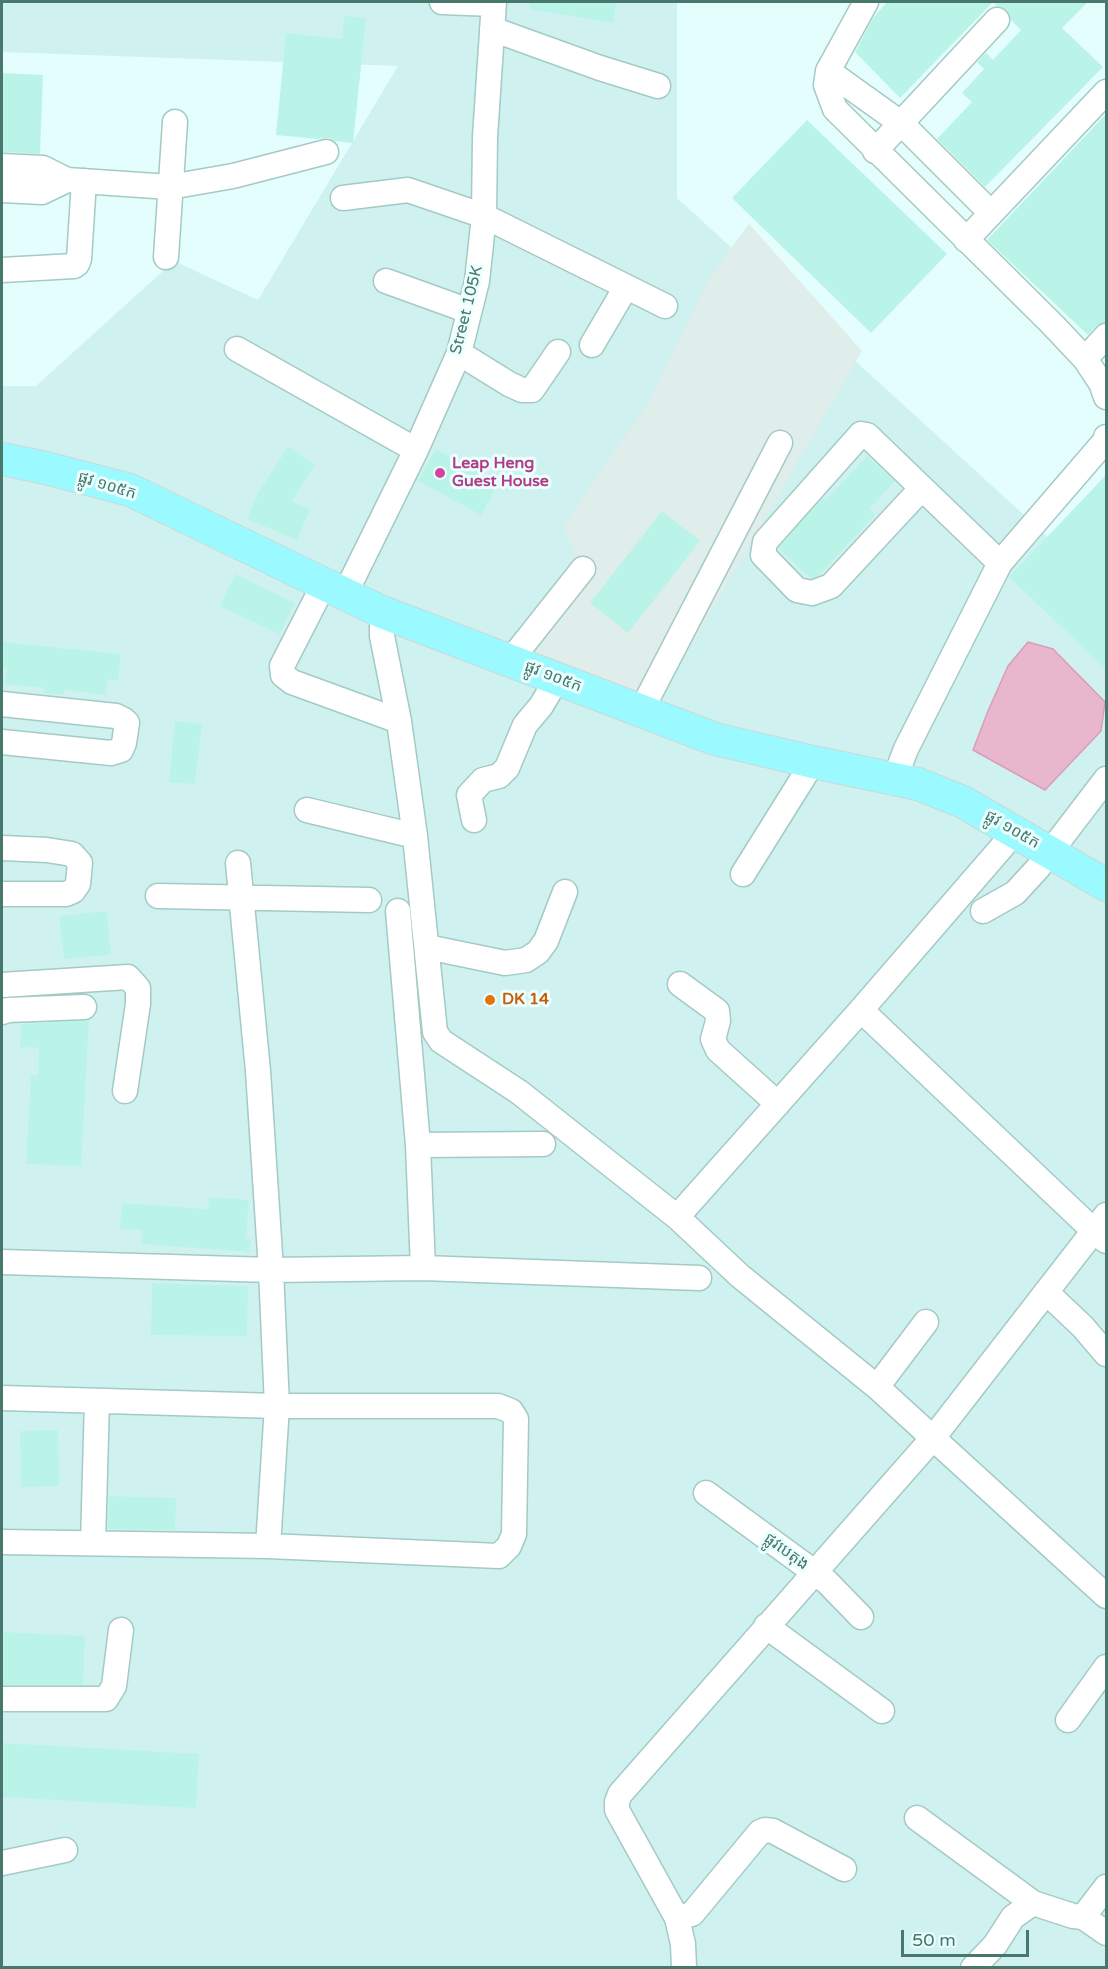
<!DOCTYPE html>
<html>
<head>
<meta charset="utf-8">
<style>
	body { margin:0 }
	#map { position:relative; width:1108px; height:1969px; overflow:hidden; background:#e4fdfd; font-family:"Varela Round",sans-serif }
	canvas { display:block }
	.frame { position:absolute; inset:0; border:3px solid #48776c; pointer-events:none }
	.scale { position:absolute; left:901px; top:1930px; width:128px; height:27px; box-sizing:border-box; border:3px solid #48776c; border-top:0; padding-left:8px; font-size:18px; line-height:21px; white-space:nowrap; color:#48776c; -webkit-text-stroke:4px #ebffff; paint-order:stroke }
</style>
</head>
<body>
<div id="map">
<canvas width="1108" height="1969"></canvas>
<div class="frame"></div>
<div class="scale">50 m</div>
</div>
<script>
const ctx = document.querySelector('canvas').getContext('2d');
ctx.lineJoin = 'round';
function paint(path, color) { ctx.fillStyle = color; ctx.fill(path, 'evenodd'); }
const toPath = rows => new Path2D(rows.map(r => 'M' + r).join(''));
function trace(path, color, width, dash) { ctx.strokeStyle = color; ctx.lineWidth = width; ctx.lineCap = dash ? 'butt' : 'round'; ctx.setLineDash(dash || []); ctx.stroke(path); }
function write(font, color, halo, rows, align = 'center') {
  ctx.font = font + ' "Varela Round","Noto Sans Khmer",sans-serif'; ctx.lineWidth = 6; ctx.setLineDash([]); ctx.textBaseline = 'middle'; ctx.strokeStyle = halo; ctx.fillStyle = color; for (const [text, x, y, turn = 0] of rows) {
    ctx.save(); ctx.translate(x, y); ctx.rotate((+turn || 0) * Math.PI / 180); ctx.textAlign = isNaN(turn) ? turn : align; if (halo) ctx.strokeText(text, 0, 0); ctx.fillText(text, 0, 0); ctx.restore();
  }
}
paint(toPath([
	[2,2,677,2,677,198,1106,590,1106,1967,2,1967,2,386,36,386,174,261,258,300,398,66,2,52]
]), '#cff2f1');
paint(toPath([
	[749,224,862,351,659,701,515,644,575,554,563,526,650,400,710,277]
]), '#dfedeb');
const water = toPath([
	[1028,642,1053,649,1105,702,1101,731,1045,790,973,750,988,711,1008,666,1028,642]
]);
paint(water, '#e8b7cd');
trace(water, '#da9db7', 1.5);
paint(toPath([
	[530,2,616,2,613,23,530,9],
	[887,2,1088,2,1062,28,1103,67,985,187,937,139,972,102,962,93,984,69,977,62,986,53,993,60,1021,30,1011,20,1007,10,997,6,993,2,900,98,855,52,873,18],
	[344,16,366,18,353,143,334,141,329,138,318,139,276,135,286,33,342,39],
	[2,73,43,75,40,154,2,152],
	[1107,113,1107,322,1096,326,1088,335,987,240],
	[807,120,947,254,871,333,732,198],
	[288,447,315,465,291,501,310,509,297,540,247,519,258,493],
	[436,449,499,483,481,515,418,481],
	[867,456,895,481,869,509,875,515,819,575,810,578,778,548,823,498,826,500],
	[1107,474,1107,670,1009,577],
	[662,511,700,541,628,633,590,603],
	[235,574,295,603,279,634,220,606],
	[2,642,121,654,118,681,107,679,106,695,64,690,63,695,44,693,44,688,5,684,7,668,2,667],
	[175,721,202,724,195,784,169,782],
	[107,911,111,955,64,959,59,916],
	[89,1020,81,1166,26,1164,31,1075,38,1075,39,1048,20,1047,21,1024],
	[209,1197,249,1200,246,1239,251,1239,250,1252,141,1244,142,1230,120,1229,122,1203,208,1209],
	[152,1283,248,1286,247,1336,151,1335],
	[58,1430,59,1486,21,1487,20,1431],
	[109,1496,176,1498,175,1530,108,1529],
	[2,1632,85,1636,83,1685,2,1685],
	[2,1743,199,1754,196,1808,2,1797]
]), '#baf4e9');
const minor = toPath([
	[442,2,493,4],
	[866,2,828,71,826,85,835,109,1052,324,1085,359,1101,383,1106,397],
	[492,29,600,68,658,86],
	[828,71,902,124,991,213],
	[875,151,997,20],
	[2,166,43,168,67,180,170,187,233,176,326,152],
	[2,190,42,192,67,180],
	[343,198,408,190,484,216,665,306],
	[966,240,1106,92],
	[166,257,175,122],
	[2,270,74,266,77,264,79,259,84,181],
	[386,281,469,311],
	[592,345,626,287],
	[237,349,416,450],
	[459,353,509,384,522,390,532,390,558,352],
	[1085,359,1106,336],
	[922,488,831,586,812,593,797,590,763,555,765,542,861,434,867,435,922,488,1000,563],
	[324,584,282,666,283,675,292,682,399,721],
	[345,594,416,450,459,353,477,281,484,216,485,137,494,2],
	[382,612,382,636,399,721,415,836,435,1032,441,1041,519,1092,677,1217,740,1276,877,1387,1106,1596],
	[510,661,583,569],
	[2,704,116,716,124,720,127,723,124,743,121,750,111,753,2,742],
	[641,711,780,443],
	[895,778,906,749,1000,563,1105,441,1106,437],
	[307,810,415,836],
	[474,820,469,795,483,780,499,776,507,768,525,725,541,706,557,679],
	[2,848,47,850,72,854,80,863,78,884,73,891,66,894,2,894],
	[238,863,258,1071,271,1270,277,1406,268,1546],
	[743,874,813,762],
	[158,896,369,900],
	[398,911,418,1145,423,1268],
	[983,911,1015,893,1038,868,1106,779],
	[427,947,505,963,526,960,538,952,546,941,565,892],
	[680,984,717,1011,718,1021,713,1039,718,1050,778,1104],
	[2,985,128,977,138,988,138,1004,125,1091],
	[861,1010,1094,1231,1106,1241],
	[2,1012,8,1010,84,1007],
	[418,1145,543,1144],
	[677,1217,861,1010,1015,832],
	[2,1262,271,1270,423,1268,699,1278],
	[1046,1292,1083,1327,1106,1354],
	[877,1387,926,1322],
	[2,1398,277,1406,498,1406,511,1411,516,1419,514,1534,509,1546,499,1556,268,1546,2,1542],
	[706,1493,814,1572,827,1582,861,1617],
	[93,1543,97,1401],
	[766,1626,882,1711],
	[2,1699,106,1699,114,1686,121,1630],
	[1068,1720,1106,1667],
	[917,1818,1033,1903,1073,1916,1083,1917,1106,1933],
	[2,1863,65,1850],
	[1083,1917,1106,1887],
	[677,1918,692,1914,760,1832,765,1830,773,1831,844,1869],
	[684,1968,683,1944,677,1918,617,1810,617,1802,620,1794,933,1438,1106,1215],
	[973,1968,995,1945,1013,1917,1033,1903]
]);
const major = toPath([
	[2,459,46,468,130,490,382,612,715,739,813,762,918,784,963,802,1106,885]
]);
trace(minor, '#a4cac5', 27);
trace(major, '#ccd9d6', 34);
trace(minor, '#fff', 24);
trace(major, '#9afaff', 32);
for (const [x, y, r, color] of [
	[440,473,6,"#d1479c"],
	[490,1000,6,"#e8710a"]
]) { const dot = new Path2D(); dot.arc(x, y, r, 0, 2 * Math.PI); ctx.fillStyle = color; ctx.fill(dot); trace(dot, '#ebffff', 2); }
write('16px', '#48776c', '#ebffff', [
	["Street 105K",467,310,-76],
	["ផ្លូវ ១០៥ក",107,486,17],
	["ផ្លូវ ១០៥ក",553,677,21],
	["ផ្លូវ ១០៥ក",1012,830,30],
	["ផ្លូវបេតុង",786,1552,36]
]);
write('bold 16px', '#b23c85', '#ebffff', [
	["Leap Heng",452,464],
	["Guest House",452,482]
], 'left');
write('bold 16px', '#c56008', '#ebffff', [
	["DK 14",502,1000]
], 'left');
</script>
</body>
</html>
